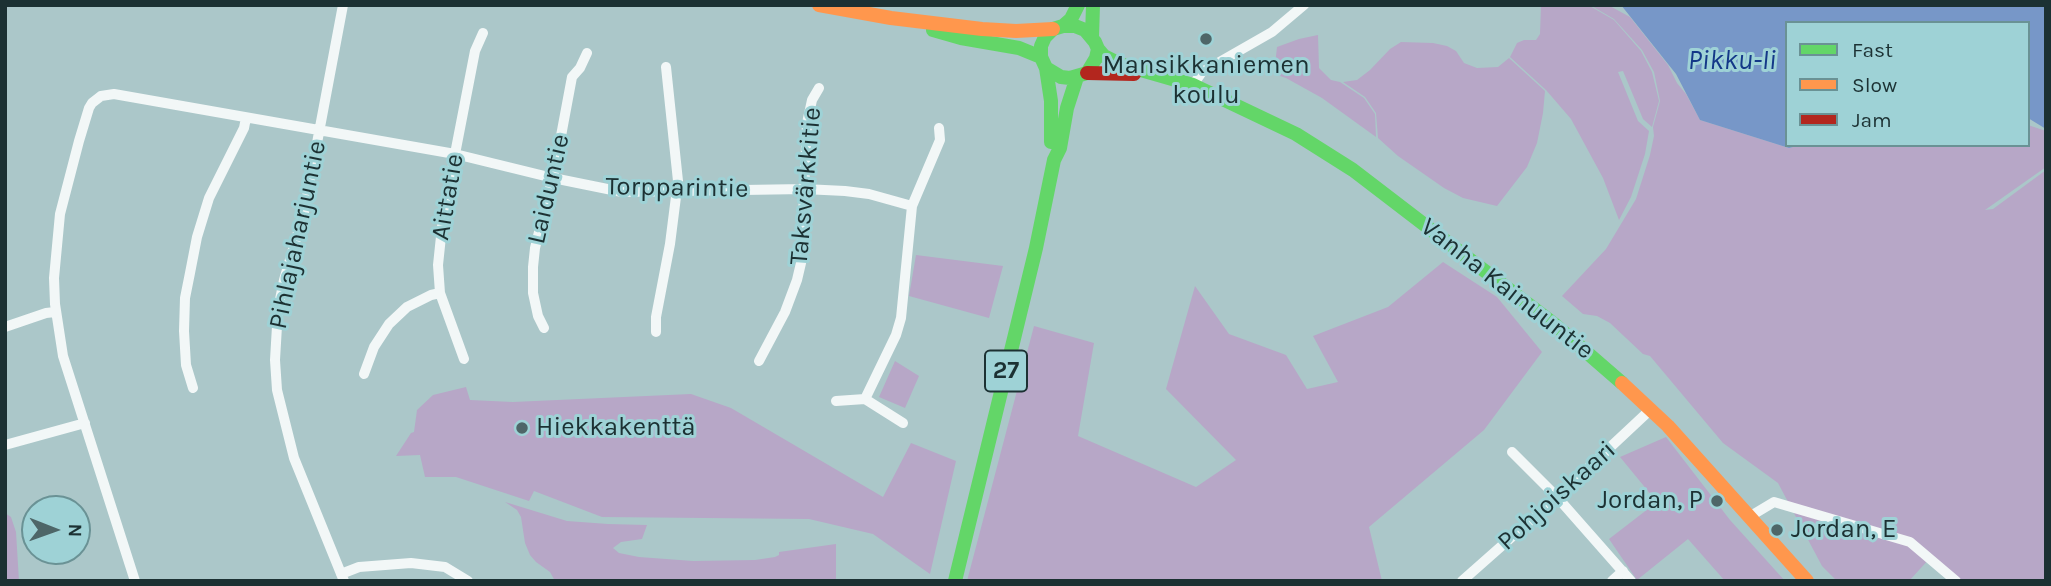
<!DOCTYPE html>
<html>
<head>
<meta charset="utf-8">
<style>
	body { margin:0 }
	#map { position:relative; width:2051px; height:586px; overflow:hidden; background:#abc7c9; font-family:Karla,sans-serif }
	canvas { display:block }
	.frame { position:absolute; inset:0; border:7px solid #1c3133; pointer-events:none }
	.legend { position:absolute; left:1785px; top:21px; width:245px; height:126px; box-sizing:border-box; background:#9ed2d6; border:2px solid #6a9295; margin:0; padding:9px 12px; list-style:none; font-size:21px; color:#1c3133 }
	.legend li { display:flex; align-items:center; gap:14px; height:35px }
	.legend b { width:35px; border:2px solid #6a9295 }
	.north { position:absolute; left:21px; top:495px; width:70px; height:70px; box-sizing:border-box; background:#9ed2d6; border:2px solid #6a9295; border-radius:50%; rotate:91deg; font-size:19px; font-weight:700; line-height:28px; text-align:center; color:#1c3133 }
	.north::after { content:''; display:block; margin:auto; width:24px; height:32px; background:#4e6668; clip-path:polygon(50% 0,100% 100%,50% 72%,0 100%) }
</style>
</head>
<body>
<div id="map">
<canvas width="2051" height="586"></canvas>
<div class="frame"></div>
<ul class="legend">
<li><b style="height:9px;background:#63d668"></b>Fast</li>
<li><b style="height:9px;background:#ff974d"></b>Slow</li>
<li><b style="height:9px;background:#b3261e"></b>Jam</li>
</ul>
<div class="north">N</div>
</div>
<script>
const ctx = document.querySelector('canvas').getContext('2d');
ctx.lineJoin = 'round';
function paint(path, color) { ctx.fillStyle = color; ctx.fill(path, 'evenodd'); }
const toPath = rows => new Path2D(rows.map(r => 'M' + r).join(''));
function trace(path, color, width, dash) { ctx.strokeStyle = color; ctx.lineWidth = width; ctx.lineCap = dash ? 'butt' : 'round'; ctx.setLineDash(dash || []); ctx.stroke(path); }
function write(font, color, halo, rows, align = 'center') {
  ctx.font = font + ' Karla,sans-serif'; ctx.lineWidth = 6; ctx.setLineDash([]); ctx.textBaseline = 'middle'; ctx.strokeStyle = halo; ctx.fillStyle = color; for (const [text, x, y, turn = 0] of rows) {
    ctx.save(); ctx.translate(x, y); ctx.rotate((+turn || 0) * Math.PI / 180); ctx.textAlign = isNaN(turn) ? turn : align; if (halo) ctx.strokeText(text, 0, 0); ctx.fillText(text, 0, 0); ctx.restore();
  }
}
paint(toPath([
	[1541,5,1588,5,1614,20,1641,51,1652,72,1659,101,1652,127,1643,119,1623,71,1618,72,1638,121,1649,131,1645,154,1631,197,1619,220,1603,178,1571,119,1546,90,1510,57,1517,43,1524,40,1536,40,1540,34],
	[1590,5,1608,5,1630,17,1668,65,1677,83,1686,94,1700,120,1789,148,1801,145,2028,145,2028,125,2046,131,2046,167,1985,210,1993,209,2046,170,2046,581,1956,581,1930,558,1909,581,1837,581,1822,566,1778,483,1723,443,1650,356,1643,354,1610,323,1597,316,1583,314,1562,296,1606,249,1636,199,1650,155,1654,136,1653,127,1660,101,1654,72,1642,50,1614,19],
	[1318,35,1319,68,1331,80,1340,82,1364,98,1375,114,1376,137,1322,98,1286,78,1274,74,1277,47,1299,39],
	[1401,42,1433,43,1447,46,1456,51,1464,63,1477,68,1498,67,1509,58,1545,91,1543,113,1537,143,1527,167,1497,206,1463,198,1444,188,1398,156,1378,138,1376,113,1365,97,1343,82,1357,80,1370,70,1390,49],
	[916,255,1003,266,989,318,909,296],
	[1443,262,1497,297,1542,352,1484,430,1369,527,1382,581,967,581,1034,326,1094,343,1078,436,1196,487,1236,460,1166,389,1195,286,1229,334,1286,355,1307,389,1338,382,1313,336,1388,307],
	[895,361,919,376,905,408,879,397],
	[466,387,470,400,513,402,691,394,731,408,883,497,911,443,956,461,930,574,873,534,809,519,602,517,534,491,529,501,456,477,425,477,420,455,396,456,411,433,414,432,417,410,433,395],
	[1666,437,1730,520,1785,581,1725,581,1688,539,1637,580,1609,539,1657,502,1620,457],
	[505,502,567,521,608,524,647,525,642,539,621,542,613,548,619,553,639,557,693,561,755,560,775,557,779,555,779,552,836,544,836,581,555,581,550,572,536,562,530,555,525,543,521,517,517,510],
	[5,513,11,517,16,532,19,581,5,581]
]), '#b7a7c7');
paint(toPath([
	[1621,5,2046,5,2046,129,2028,118,2028,23,1787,23,1787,145,1801,145,1789,148,1700,120,1676,74]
]), '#7797c8');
trace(toPath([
	[343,5,304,212,284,280,278,309,275,360,277,390,294,458,344,581],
	[1193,85,1202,72,1272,32,1304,5],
	[5,327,46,313,55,312],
	[544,328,538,316,533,293,533,267,535,248,555,168,572,77,580,68,587,53],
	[656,332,656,317,670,244,678,181,666,67],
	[464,359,440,293,438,265,442,227,455,154,475,51,483,33],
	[759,361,785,312,797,280,801,263,807,123,812,100,819,88],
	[364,374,374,347,389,324,407,307,431,295,440,293],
	[193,388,186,365,184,331,185,298,190,273,197,237,209,198,244,128,246,118],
	[865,399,896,335,901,318,912,206,940,140,939,128],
	[836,401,865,399,903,423],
	[5,445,85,423],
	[1512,452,1557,497,1631,581],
	[1749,517,1774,502,1910,542,1956,581],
	[341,574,359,567,411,563,445,567,468,581],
	[135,581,63,356,55,304,54,278,60,214,79,141,89,108,92,103,101,96,114,94,455,154,553,178,622,192,804,189,845,191,869,194,912,206],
	[1462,581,1557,497,1650,410],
	[1612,581,1623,571]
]), '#f2f7f7', 10);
trace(toPath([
	[1063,26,1071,19,1078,5],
	[933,30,961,38,1019,48,1041,57],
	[1092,37,1093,5],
	[1098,49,1104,56,1120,64,1193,85,1296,134,1353,170,1554,324,1622,383],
	[1046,68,1061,77,1070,78,1087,73,1096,58,1098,49,1095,42,1085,30,1075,26,1063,26,1053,29,1045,37,1041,46,1041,57,1046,68,1051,101,1051,142],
	[955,581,1036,248,1054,160,1060,148,1067,108,1077,77]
]), '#63d668', 14);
trace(toPath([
	[819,5,891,18,982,29,1016,31,1053,29],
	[1622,383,1668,426,1807,581]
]), '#ff974d', 14);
trace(toPath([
	[1087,73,1134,74]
]), '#b3261e', 14);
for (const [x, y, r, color] of [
	[1206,39,7,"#4e6668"],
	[522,428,7,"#4e6668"],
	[1717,501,7,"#4e6668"],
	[1777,530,7,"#4e6668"]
]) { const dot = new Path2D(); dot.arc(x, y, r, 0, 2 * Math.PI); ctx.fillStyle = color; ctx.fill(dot); trace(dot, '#9ed2d6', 2.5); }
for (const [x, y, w] of [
	[1006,371,42]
]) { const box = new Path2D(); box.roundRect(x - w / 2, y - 20.5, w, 41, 5); ctx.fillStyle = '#9ed2d6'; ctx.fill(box); trace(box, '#1c3133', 2); }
write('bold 24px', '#1c3133', null, [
	["27",1006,371]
]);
write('26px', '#1c3133', '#9ed2d6', [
	["Mansikkaniemen",1206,66,"center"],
	["koulu",1206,96,"center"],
	["Hiekkakenttä",536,428],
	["Jordan, P",1703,501,"right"],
	["Jordan, E",1791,530]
], 'left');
write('26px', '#1c3133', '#9ed2d6', [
	["Taksvärkkitie",806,186,-85],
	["Torpparintie",677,188,1],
	["Laiduntie",549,189,-77],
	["Aittatie",448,197,-80],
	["Pihlajaharjuntie",298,235,-78],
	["Vanha Kainuuntie",1507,289,38],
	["Pohjoiskaari",1557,496,-42]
]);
write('italic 28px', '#143888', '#9ed2d6', [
	["Pikku-Ii",1732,61]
]);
</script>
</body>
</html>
